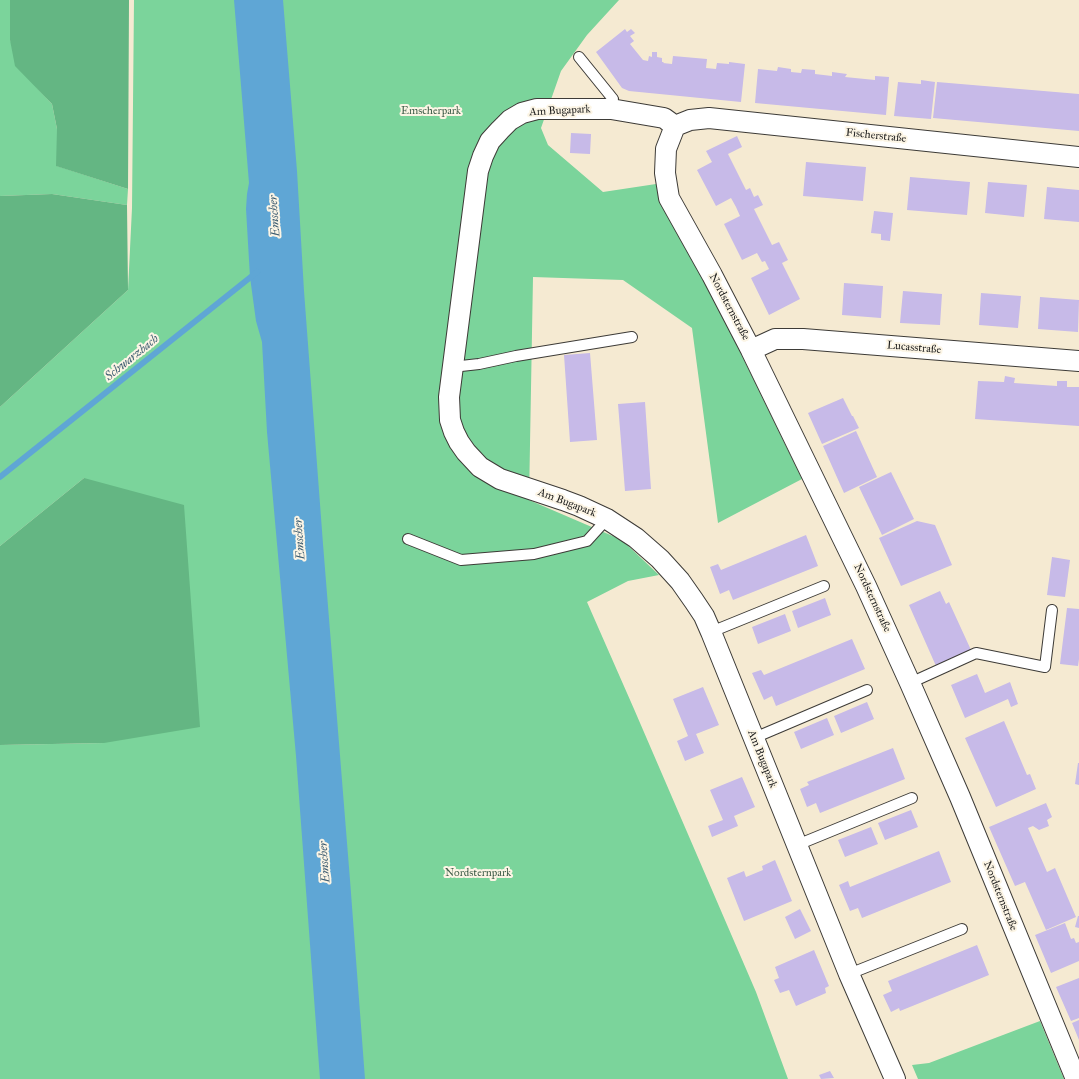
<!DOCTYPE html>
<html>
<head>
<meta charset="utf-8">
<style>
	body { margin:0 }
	canvas { display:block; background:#f5ead2 }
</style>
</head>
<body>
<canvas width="1079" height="1079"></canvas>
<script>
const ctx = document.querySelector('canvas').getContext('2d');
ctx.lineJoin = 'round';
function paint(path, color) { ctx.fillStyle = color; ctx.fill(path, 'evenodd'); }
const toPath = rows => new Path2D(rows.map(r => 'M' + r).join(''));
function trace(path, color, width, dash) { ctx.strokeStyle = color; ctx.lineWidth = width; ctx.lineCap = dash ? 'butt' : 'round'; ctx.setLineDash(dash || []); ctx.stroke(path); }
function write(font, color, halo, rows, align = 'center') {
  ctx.font = font + ' "IM FELL Great Primer",serif'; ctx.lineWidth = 4; ctx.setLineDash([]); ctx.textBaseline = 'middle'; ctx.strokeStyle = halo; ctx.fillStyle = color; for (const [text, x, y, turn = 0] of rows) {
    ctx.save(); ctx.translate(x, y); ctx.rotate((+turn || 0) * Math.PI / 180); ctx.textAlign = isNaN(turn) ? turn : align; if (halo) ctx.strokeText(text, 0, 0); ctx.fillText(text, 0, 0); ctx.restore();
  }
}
paint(toPath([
	[0,0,10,0,10,40,37,88,52,104,57,129,57,166,128,189,127,205,52,194,0,196],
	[134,0,619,0,587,35,561,71,541,128,548,145,603,192,656,184,708,286,802,479,718,523,692,328,623,280,533,277,529,500,622,540,659,575,628,581,587,602,634,709,756,992,788,1079,0,1079,0,745,104,743,84,478,0,546,0,407,128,290,132,208],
	[1040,1021,1064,1079,918,1079,912,1065,929,1063]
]), '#7bd49b');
paint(toPath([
	[10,0,129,0,128,189,56,166,57,129,52,104,15,66,10,40],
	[52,194,127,205,128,290,0,407,0,196],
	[84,478,184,505,200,727,104,743,0,745,0,546]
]), '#64b683');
paint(toPath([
	[234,0,283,0,297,171,304,291,323,544,350,880,365,1079,320,1079,296,756,267,432,262,342,256,321,250,277,246,209,247,194,249,183]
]), '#5fa6d5');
trace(toPath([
	[0,477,257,272]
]), '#5fa6d5', 6);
paint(toPath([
	[625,29,627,32,631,29,635,33,630,36,634,41,630,44,643,60,648,61,649,56,652,57,652,52,657,52,657,57,662,58,662,62,664,62,663,63,672,64,673,56,707,59,706,68,716,69,717,63,729,64,729,62,745,64,741,102,629,91,622,88,596,52],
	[778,67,791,69,791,72,801,73,802,69,815,70,815,74,832,76,832,72,847,74,845,77,875,80,875,76,889,77,886,115,755,103,758,69,777,71],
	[921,80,935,82,931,119,894,116,898,82,921,84],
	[937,82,1079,94,1079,131,933,118],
	[571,133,591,134,590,154,570,153],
	[737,136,742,147,728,154,746,190,750,188,754,197,758,195,763,205,754,209,772,245,779,242,788,260,782,263,800,299,769,315,751,278,769,269,765,261,762,262,757,253,742,260,724,224,740,216,736,207,731,198,716,206,697,170,712,162,706,151],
	[806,162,866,167,863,201,803,196],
	[910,177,970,182,967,215,907,210],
	[988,182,1027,185,1024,217,985,213],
	[1047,187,1079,190,1079,222,1044,219],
	[874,211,893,213,890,241,881,240,881,234,871,233],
	[844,283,883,286,881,318,842,315],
	[903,291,942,294,940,325,900,323],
	[981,293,1021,296,1018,328,979,325],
	[1040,297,1079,300,1078,332,1038,329],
	[590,353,597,440,570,442,564,355],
	[1005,376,1015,378,1014,383,1057,386,1057,381,1067,381,1067,387,1079,387,1079,426,975,419,978,381,1004,382],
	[843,398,852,416,853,416,859,428,822,444,808,413],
	[645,402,651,489,625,491,618,404],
	[856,431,877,477,844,493,823,446],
	[891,472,914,519,882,535,859,487],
	[917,521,935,525,952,565,901,586,879,538],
	[806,535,818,566,733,600,729,590,720,594,710,567,718,564,721,570],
	[1052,557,1070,560,1065,597,1047,595],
	[940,591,946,604,949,602,971,650,936,666,909,605],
	[825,598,831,615,798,628,792,611],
	[1067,608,1079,609,1079,659,1078,666,1060,664],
	[785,614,791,631,758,644,752,627],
	[852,639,865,669,776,706,772,696,764,700,752,673,761,670,764,675],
	[977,674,985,693,1010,682,1018,704,1011,707,1008,699,965,718,951,685],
	[703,687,719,725,696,734,704,753,685,761,677,741,688,736,673,699],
	[867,702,874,719,841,733,834,716],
	[827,718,834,735,801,749,794,732],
	[1004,721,1027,775,1030,774,1036,789,996,807,965,738],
	[893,748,905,779,820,813,816,803,807,807,800,789,809,785,807,782],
	[1078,763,1079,763,1079,785,1075,784],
	[742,777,755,807,734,816,738,826,712,837,708,826,723,820,710,790],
	[1046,803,1052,817,1047,820,1049,826,1039,830,1033,826,1028,828,1047,872,1055,868,1076,917,1046,930,1025,882,1015,886,989,827],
	[911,810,918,827,885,840,878,823],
	[871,827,878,844,845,857,838,840],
	[939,851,951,882,862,918,858,908,850,911,839,885,848,881,850,887],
	[775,860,792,901,744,921,727,878,744,871,746,877,763,870,762,866],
	[800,909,811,931,795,939,785,917],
	[1078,916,1079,916,1079,928,1075,927],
	[1065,923,1071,939,1074,938,1076,943,1079,942,1079,961,1051,973,1035,935],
	[977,945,989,975,900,1011,899,1008,891,1012,883,995,892,991,888,981],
	[814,950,829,986,825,988,826,993,796,1006,789,990,780,993,774,980,779,978,775,967],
	[1079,978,1079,1018,1071,1021,1056,987],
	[1079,1020,1079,1040,1072,1023],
	[830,1071,834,1078,821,1079,819,1075]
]), '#c7bae8');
const lane = toPath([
	[579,57,613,99,611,109],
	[452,367,479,364,516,356,632,337],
	[408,539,461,560,534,554,587,541,607,519],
	[711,632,824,586],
	[910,683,976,653,1045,667,1052,610],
	[754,738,867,690],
	[797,845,912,798],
	[849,974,962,929]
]);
const street = toPath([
	[675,126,664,118,611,109,537,109,522,113,510,120,500,130,490,141,483,156,478,171,449,397,450,420,454,432,459,442,466,452,480,467,500,479,563,500,579,506,607,519,636,538,660,559,680,581,694,601,704,616,711,632,849,974,895,1079],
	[675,126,666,149,665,173,669,198,712,275,751,350,866,586,910,683,960,797,1076,1079],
	[675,126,690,120,709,118,1079,157],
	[751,350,775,339,803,339,1079,361]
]);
trace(lane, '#3d3b37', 12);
trace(street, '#3d3b37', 22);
trace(lane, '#fff', 10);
trace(street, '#fff', 20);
write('11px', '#3d5c48', '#fcf5e5', [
	["Emscherpark",431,111],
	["Nordsternpark",478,873]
]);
write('11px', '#1c1c1c', '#fcf5e5', [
	["Am Bugapark",560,111,-3],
	["Fischerstraße",876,136,6],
	["Nordsternstraße",729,307,62],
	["Lucasstraße",914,348,5],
	["Am Bugapark",567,503,21],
	["Nordsternstraße",872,598,65],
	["Am Bugapark",762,759,68],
	["Nordsternstraße",1000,896,68]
]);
write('italic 12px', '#3a5a6f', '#fcf5e5', [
	["Emscher",275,216,-94],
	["Schwarzbach",132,358,-39],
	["Emscher",300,539,-94],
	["Emscher",325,862,-94]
]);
</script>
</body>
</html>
